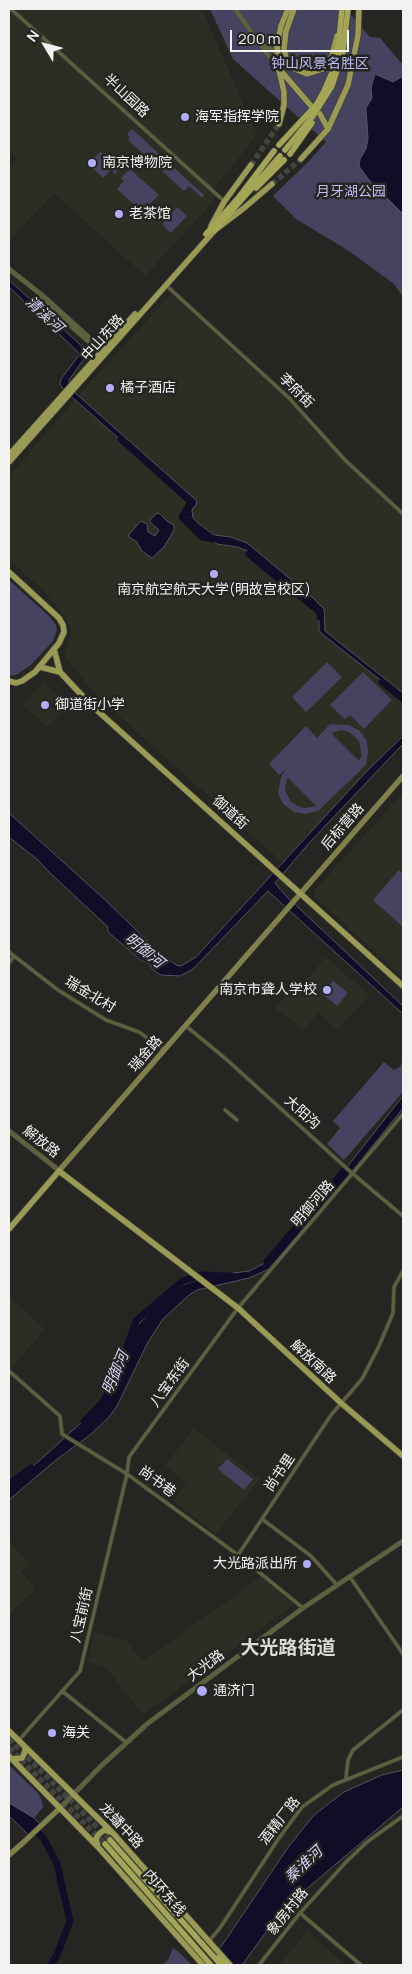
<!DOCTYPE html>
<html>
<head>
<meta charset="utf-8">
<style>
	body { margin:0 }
	#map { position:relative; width:412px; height:1974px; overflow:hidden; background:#252521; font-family:Manrope,sans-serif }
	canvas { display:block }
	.frame { position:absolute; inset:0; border:10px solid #f2f2f0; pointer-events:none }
	.north { position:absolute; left:20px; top:20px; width:50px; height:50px; -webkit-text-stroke:4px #252521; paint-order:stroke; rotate:307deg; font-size:14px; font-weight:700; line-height:20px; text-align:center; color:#f2f2f0 }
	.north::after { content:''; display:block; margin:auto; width:18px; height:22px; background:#f2f2f0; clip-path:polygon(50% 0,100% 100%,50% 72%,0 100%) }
	.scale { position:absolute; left:230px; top:30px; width:119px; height:22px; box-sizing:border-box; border:2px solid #f2f2f0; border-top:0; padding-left:6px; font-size:15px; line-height:18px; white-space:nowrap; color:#f2f2f0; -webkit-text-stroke:4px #252521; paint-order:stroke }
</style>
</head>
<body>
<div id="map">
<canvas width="412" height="1974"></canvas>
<div class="frame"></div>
<div class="north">N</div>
<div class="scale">200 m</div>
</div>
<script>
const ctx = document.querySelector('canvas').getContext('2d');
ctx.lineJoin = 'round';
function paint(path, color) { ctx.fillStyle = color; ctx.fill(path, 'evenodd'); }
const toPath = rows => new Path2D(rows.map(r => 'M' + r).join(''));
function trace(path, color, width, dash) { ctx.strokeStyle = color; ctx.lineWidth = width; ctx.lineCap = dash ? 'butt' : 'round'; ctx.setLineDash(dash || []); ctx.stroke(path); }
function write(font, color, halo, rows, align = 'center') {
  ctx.font = font + ' Manrope,"Noto Sans SC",sans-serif'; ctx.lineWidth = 5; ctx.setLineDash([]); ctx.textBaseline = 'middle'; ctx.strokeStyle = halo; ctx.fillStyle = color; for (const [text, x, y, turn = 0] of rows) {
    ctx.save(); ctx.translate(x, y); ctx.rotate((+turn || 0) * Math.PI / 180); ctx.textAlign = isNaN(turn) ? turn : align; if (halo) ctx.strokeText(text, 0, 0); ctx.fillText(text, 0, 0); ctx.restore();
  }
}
paint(toPath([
	[9,9,202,9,257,135,216,186,213,202,145,276,54,193,9,241,9,168,17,159,9,150],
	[171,294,292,405,348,466,403,517,403,733,282,862,99,698,64,656,70,637,70,627,64,616,41,588,9,560,9,477,76,398],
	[43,682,69,705,48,727,22,705],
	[403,793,403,978,315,897,315,890],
	[326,957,370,995,337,1030,318,1013,304,1030,275,1008,297,983,301,985],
	[9,1296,45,1329,12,1368,9,1365],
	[194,1428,260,1479,216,1534,173,1501,186,1483,165,1466],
	[9,1541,29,1563,21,1572,36,1589,9,1614],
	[261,1577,294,1605,143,1715,105,1667,88,1662,94,1632,126,1640,143,1661],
	[307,1931,346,1965,279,1965]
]), '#2c2d23');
paint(toPath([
	[210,9,346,9,370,37,380,38,403,65,403,297,394,284,349,251,296,219,273,196,309,161,326,142,233,59],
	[132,129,204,195,202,198,189,186,184,191,128,140,130,137,127,134],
	[100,152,106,157,108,155,111,158,114,154,124,164,115,174,111,170,103,178,88,164],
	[130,169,159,195,142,212,117,189,124,181,121,178],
	[177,207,187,216,171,233,162,224],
	[9,580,49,616,56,625,57,630,53,641,31,665,16,675,11,676,9,674],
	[327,662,342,677,306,712,292,697],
	[363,672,392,700,364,729,350,715,345,719,330,705],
	[330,724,349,725,360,731,367,741,368,752,366,765,318,811,305,814,294,812,283,804,278,793,281,777,286,769,279,775,269,764,306,726,317,738],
	[341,730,349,732,359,741,362,755,359,761,331,733],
	[287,778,288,778,316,806,305,808,298,806,291,802,285,790],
	[399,870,403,874,403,927,373,900],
	[333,981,348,993,337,1006,330,1000,338,990,330,1000,322,994],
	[403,1060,403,1092,344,1160,327,1144,340,1128,333,1121,384,1062,394,1070,400,1067],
	[227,1459,253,1479,244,1490,218,1469],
	[9,1765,38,1793,42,1801,43,1807,34,1818,9,1803],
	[173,1948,180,1953,192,1965,162,1965,168,1960]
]), '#45435f');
const water = toPath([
	[375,74,393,82,403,76,403,214,369,180,359,166,360,159,366,149,368,139,366,108,372,98,371,88,375,74],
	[9,280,85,349,86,356,69,380,69,385,73,391,197,501,196,505,192,509,193,518,198,523,214,535,231,537,247,543,312,597,324,609,325,631,403,693,403,698,322,634,319,630,319,614,317,609,261,561,248,551,237,547,217,544,200,533,189,522,186,515,190,502,188,500,64,390,60,384,61,379,80,354,9,287,9,280],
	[157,513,160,514,168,522,174,525,174,530,164,547,152,558,142,551,137,542,129,537,129,534,141,521,147,524,148,532,155,536,159,530,150,522,150,520,157,513],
	[403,736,403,744,310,842,275,883,284,894,403,1006,403,1014,268,891,193,969,180,976,161,975,152,969,149,963,142,961,108,932,108,927,49,872,38,860,9,837,9,813,103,898,155,948,176,965,181,966,196,957,366,772,403,736],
	[403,1096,403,1108,276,1266,249,1278,197,1290,189,1295,163,1319,148,1342,117,1406,109,1417,90,1435,56,1460,9,1500,9,1484,38,1462,107,1399,112,1390,119,1362,138,1325,160,1303,183,1285,208,1276,249,1271,269,1261,321,1200,403,1096],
	[403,1770,403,1807,283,1909,242,1965,206,1965,223,1944,289,1846,314,1815,344,1792,382,1775,403,1770],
	[9,1803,34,1818,41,1825,30,1836,9,1816,9,1803]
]);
paint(water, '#110d27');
trace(water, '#545263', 1);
trace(toPath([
	[121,439,191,502,182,517,202,537,214,539],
	[249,554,300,596],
	[305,600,320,612,320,617],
	[382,682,403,699],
	[267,1262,344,1171],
	[201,1275,231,1276],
	[127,1347,136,1321,183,1281,193,1278],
	[84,1422,103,1402,116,1379],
	[9,1484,31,1468],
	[33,1827,44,1839,57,1864,70,1921,57,1955,51,1965]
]), '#110d27', 7);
trace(toPath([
	[251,165,279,124],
	[272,184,301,159]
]), '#444440', 5.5, [5.5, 3]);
trace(toPath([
	[9,1739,110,1840],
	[9,1748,105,1844]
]), '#444440', 5.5, [5.5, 3]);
const minor = toPath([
	[11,9,224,201],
	[169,288,289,398,345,460,403,514],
	[9,952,58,990,106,1020,139,1032,164,1050],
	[9,963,14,956],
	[186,1026,226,1059,353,1174,403,1216],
	[225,1110,237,1120],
	[9,1371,60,1416,62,1434,127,1474,238,1555,303,1608],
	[262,1519,311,1556,337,1585],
	[238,1555,331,1415,362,1379,379,1346,393,1313,394,1287,403,1271],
	[350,1577,403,1654],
	[62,1691,127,1743],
	[19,1740,80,1671,127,1474,129,1457,238,1308,403,1114],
	[346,1778,348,1760,353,1750,403,1710],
	[300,1913,361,1965],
	[209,1941,220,1928,279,1838,302,1807,333,1785,403,1757],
	[259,1965,300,1913,347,1861,367,1842,403,1816]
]);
const tertiary = toPath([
	[235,9,278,69],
	[262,45,274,51,276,56],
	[9,269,43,296,104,351],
	[43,296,41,300,102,353],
	[9,1131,61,1172],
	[60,1808,101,1766,147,1724,303,1608,403,1541]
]);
const secondary = toPath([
	[57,1173,403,776],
	[45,1822,60,1808],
	[9,1855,25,1841]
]);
const primary = toPath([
	[294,9,286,31,284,49,286,58,295,69,307,74,323,69,332,56,337,36],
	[281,71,312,107],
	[320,114,328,129],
	[279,124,284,105,284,92,279,70,277,46,281,26,288,9],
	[301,159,328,129,348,85,358,35,359,9],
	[211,226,224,202,251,165],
	[9,455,135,314],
	[9,462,215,230,244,208,272,184],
	[9,572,59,618,63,625,64,632,59,643,35,672,22,681,16,683,9,681],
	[54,649,60,672,90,704,403,986],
	[40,667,60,672],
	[9,1229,59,1171,238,1308,341,1403,403,1456],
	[9,1731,112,1832,230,1965],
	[9,1756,98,1847,203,1965],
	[12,1759,22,1758,25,1752,25,1748],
	[98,1847,96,1839,98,1835,104,1830,110,1832]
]);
const trunk = toPath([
	[279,145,316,105,324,91,333,70,338,49,342,9],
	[285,150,313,116,332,86,343,52,348,9],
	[290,154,312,123],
	[256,188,284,160],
	[215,230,280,156],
	[206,234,239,197,274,151],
	[110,1840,221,1965],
	[105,1844,211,1965],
	[218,1958,228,1965]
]);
trace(minor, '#42423e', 4.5);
trace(tertiary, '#42423e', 5.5);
trace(secondary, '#42423e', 6);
trace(primary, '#42423e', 7);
trace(trunk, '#42423e', 7);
trace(minor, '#5f603e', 3);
trace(tertiary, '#5f603e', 4.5);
trace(secondary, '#80814a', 5);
trace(primary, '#999a53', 5.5);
trace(trunk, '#a4a656', 5.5);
const secondaryBridge = toPath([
	[25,1841,45,1822]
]);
trace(secondaryBridge, '#42423e', 6, []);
trace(secondaryBridge, '#80814a', 5);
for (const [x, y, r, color] of [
	[185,117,5,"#b3adf9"],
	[92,163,5,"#b3adf9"],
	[119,214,5,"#b3adf9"],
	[110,388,5,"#b3adf9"],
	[214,574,5,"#b3adf9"],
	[45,705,5,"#b3adf9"],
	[327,990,5,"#b3adf9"],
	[307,1564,5,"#b3adf9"],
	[202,1691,6,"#b3adf9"],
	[52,1733,5,"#b3adf9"]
]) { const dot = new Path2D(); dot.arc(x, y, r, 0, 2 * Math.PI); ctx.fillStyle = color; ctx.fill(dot); trace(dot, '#252521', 2); }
write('14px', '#bebbf5', '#252521', [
	["钟山风景名胜区",320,64],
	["月牙湖公园",351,192]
]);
write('14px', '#f2f2f0', '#252521', [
	["半山园路",126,96,43],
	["中山东路",103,338,-48],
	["李府街",296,391,45],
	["御道街",230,813,42],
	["后标营路",343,827,-49],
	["瑞金北村",90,995,31],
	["瑞金路",146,1054,-49],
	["大阳沟",302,1113,42],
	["解放路",41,1142,38],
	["明御河路",313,1204,-49],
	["解放南路",313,1362,43],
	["八宝东街",170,1383,-54],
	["尚书里",280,1473,-56],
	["尚书巷",157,1482,36],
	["八宝前街",82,1615,-77],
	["大光路",206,1666,-37],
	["酒精厂路",280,1821,-52],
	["龙蟠中路",121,1826,47],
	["内环东线",164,1893,49],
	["象房村路",288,1912,-51]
]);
write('14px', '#f2f2f0', '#252521', [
	["海军指挥学院",195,117],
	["南京博物院",102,163],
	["老茶馆",129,214],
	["橘子酒店",120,388],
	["南京航空航天大学(明故宫校区)",214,590,"center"],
	["御道街小学",55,705],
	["南京市聋人学校",317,990,"right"],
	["大光路派出所",297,1564,"right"],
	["通济门",213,1691],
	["海关",62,1733]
], 'left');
write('italic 15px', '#d5d4f7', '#252521', [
	["清溪河",44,315,43],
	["明御河",144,951,39],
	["明御河",116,1373,-67],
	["秦淮河",304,1865,-43]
]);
write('bold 19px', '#dadad6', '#252521', [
	["大光路街道",288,1649]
]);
</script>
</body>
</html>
